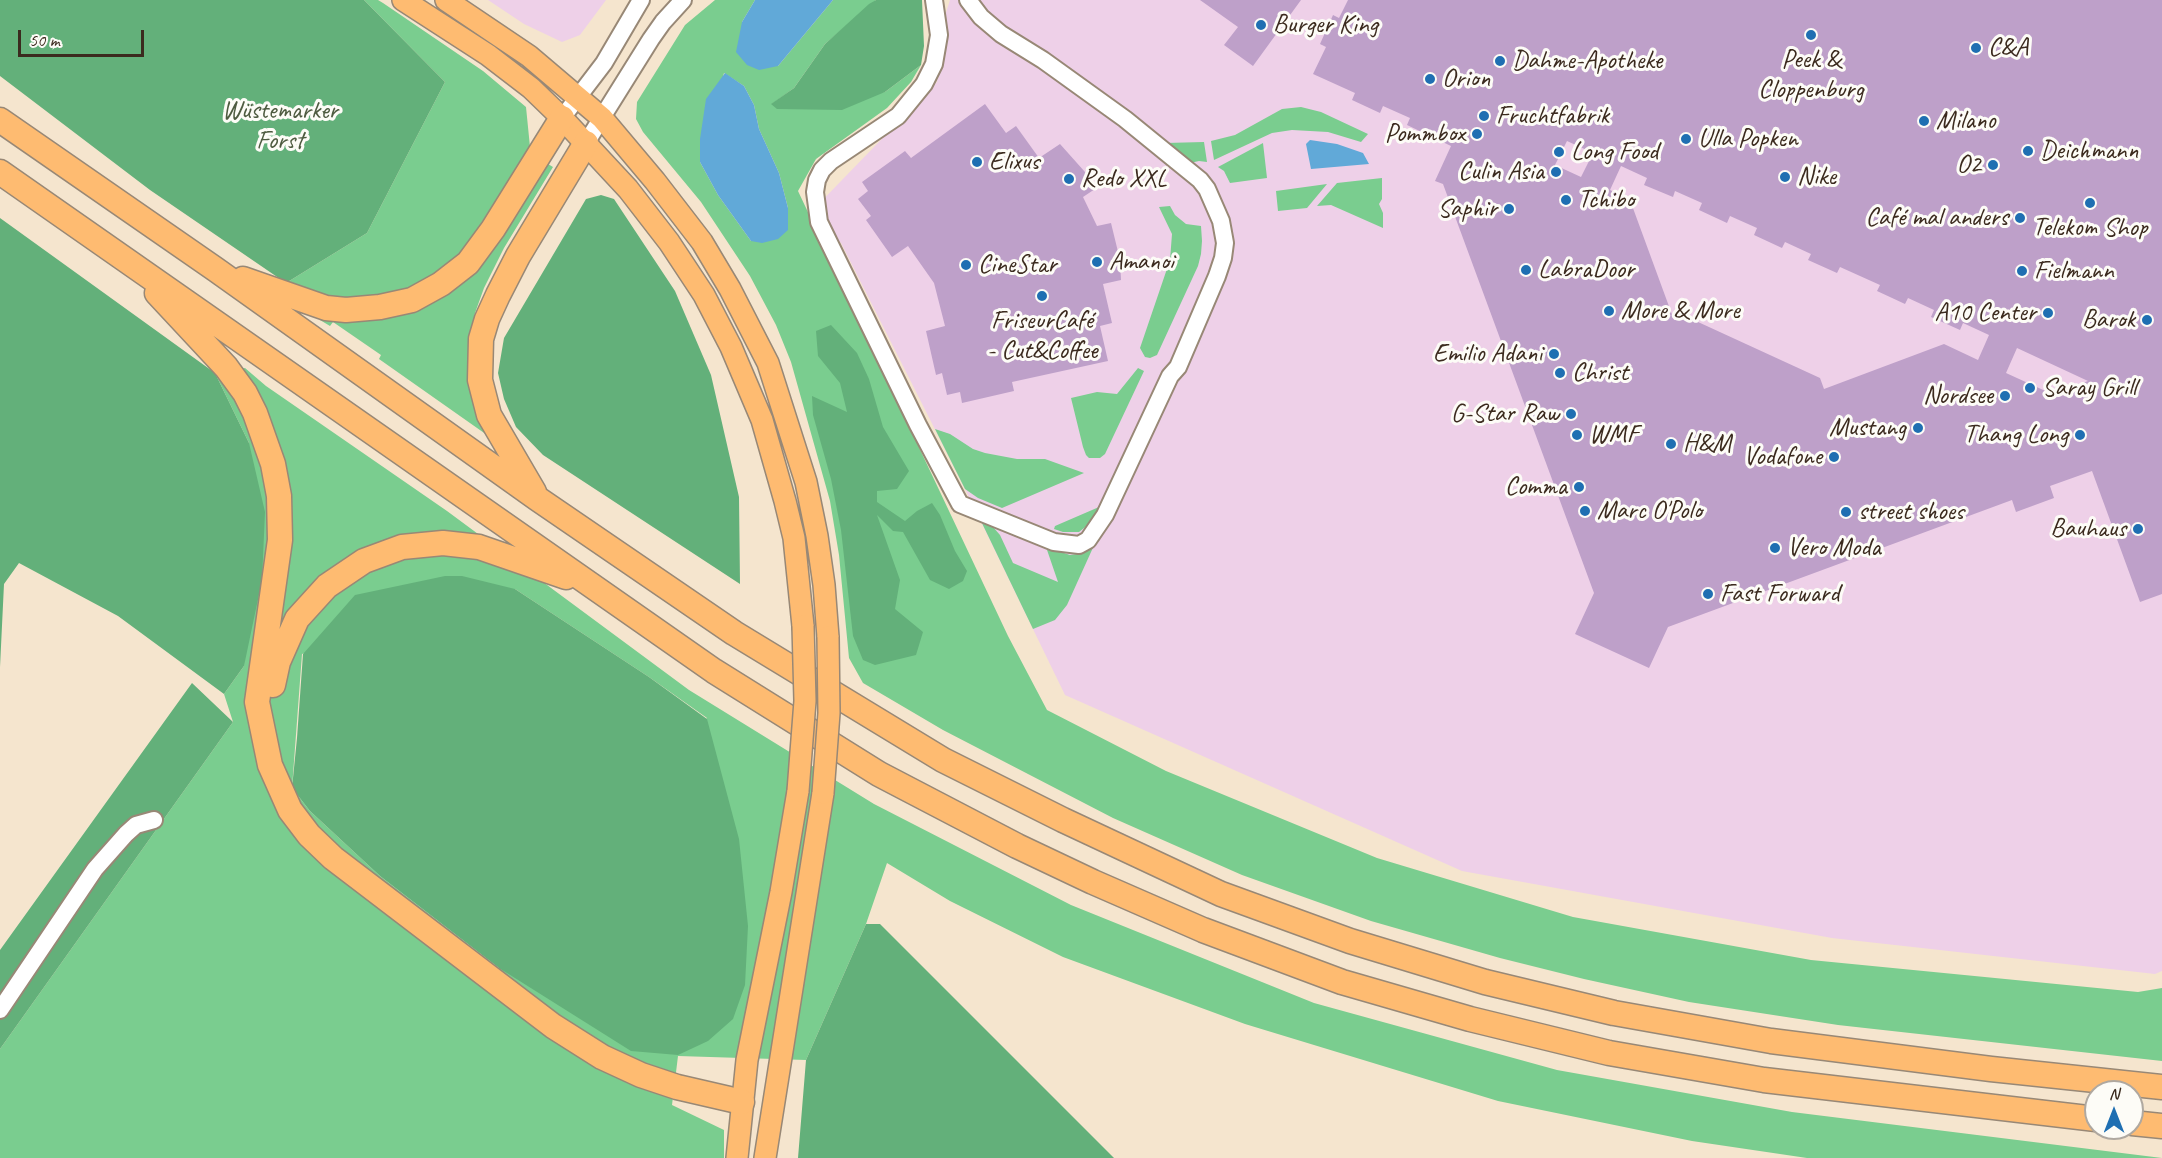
<!DOCTYPE html>
<html>
<head>
<meta charset="utf-8">
<style>
	body { margin:0 }
	#map { position:relative; width:2162px; height:1158px; overflow:hidden; background:#f5e5ce; font-family:Caveat,sans-serif }
	canvas { display:block }
	.north { position:absolute; left:2084px; top:1080px; width:60px; height:60px; box-sizing:border-box; background:#fdfcf7; border:2px solid #afa8a0; border-radius:50%; rotate:0deg; font-size:16px; font-weight:700; line-height:24px; text-align:center; color:#3b2a1e }
	.north::after { content:''; display:block; margin:auto; width:21px; height:27px; background:#1f6fb2; clip-path:polygon(50% 0,100% 100%,50% 72%,0 100%) }
	.scale { position:absolute; left:18px; top:30px; width:126px; height:27px; box-sizing:border-box; border:3px solid #3b2a1e; border-top:0; padding-left:8px; font-size:18px; line-height:21px; white-space:nowrap; color:#3b2a1e; -webkit-text-stroke:4px #fdfcf7; paint-order:stroke }
</style>
</head>
<body>
<div id="map">
<canvas width="2162" height="1158"></canvas>
<div class="north">N</div>
<div class="scale">50 m</div>
</div>
<script>
const ctx = document.querySelector('canvas').getContext('2d');
ctx.lineJoin = 'round';
function paint(path, color) { ctx.fillStyle = color; ctx.fill(path, 'evenodd'); }
const toPath = rows => new Path2D(rows.map(r => 'M' + r).join(''));
function trace(path, color, width, dash) { ctx.strokeStyle = color; ctx.lineWidth = width; ctx.lineCap = dash ? 'butt' : 'round'; ctx.setLineDash(dash || []); ctx.stroke(path); }
function write(font, color, halo, rows, align = 'center') {
  ctx.font = font + ' Caveat,sans-serif'; ctx.lineWidth = 6; ctx.setLineDash([]); ctx.textBaseline = 'middle'; ctx.strokeStyle = halo; ctx.fillStyle = color; for (const [text, x, y, turn = 0] of rows) {
    ctx.save(); ctx.translate(x, y); ctx.rotate((+turn || 0) * Math.PI / 180); ctx.textAlign = isNaN(turn) ? turn : align; if (halo) ctx.strokeText(text, 0, 0); ctx.fillText(text, 0, 0); ctx.restore();
  }
}
paint(toPath([
	[488,0,606,0,580,35,562,42,524,24],
	[950,0,2162,0,2162,971,2155,974,1832,938,1462,871,1065,695,965,489,841,243,810,213,937,82,942,25]
]), '#eed0e8');
paint(toPath([
	[364,0,378,0,383,3,483,71,526,107,530,147,462,253,417,288,379,298,339,300,286,283,367,233,445,82],
	[715,0,755,0,742,22,778,66,833,0,876,0,825,44,794,88,772,104,885,92,921,65,911,82,887,108,816,159,798,191,1008,636,1047,710,1166,771,1377,858,1573,917,1811,960,2138,992,2162,988,2162,1061,1838,1025,1689,1002,1584,979,1500,958,1371,921,1242,875,1113,818,943,730,863,683,849,658,839,555,830,501,791,362,776,325,750,276,701,202,643,132,636,119,637,102,685,25],
	[724,73,744,86,754,105,759,129,779,173,788,208,751,241,718,195,700,162],
	[1301,107,1321,112,1368,134,1361,142,1328,132,1292,130,1272,133,1214,160,1211,141,1235,135,1282,109],
	[1204,142,1207,162,1199,161,1190,163,1165,143],
	[1263,143,1267,178,1230,183,1224,171,1218,167],
	[543,161,553,167,504,248,484,288,475,313,470,338,490,434,487,435,379,359,381,355,333,322,330,326,320,320,323,316,413,307],
	[1382,178,1382,199,1379,204,1383,213,1383,228,1331,205,1317,206,1337,183],
	[1327,184,1307,208,1278,211,1276,191],
	[1170,206,1175,215,1186,224,1201,226,1202,241,1201,254,1198,266,1157,355,1150,358,1145,357,1140,348,1170,260,1172,234,1159,207],
	[245,368,266,386,447,511,689,690,874,804,1071,905,1314,1003,1557,1070,1792,1112,2162,1158,1807,1158,1692,1141,1498,1101,1245,1024,1063,957,950,901,887,863,866,924,806,1060,678,1056,672,1105,724,1130,724,1158,0,1158,0,1049,233,722,224,694,244,666,249,443,215,373],
	[515,589,649,677,707,718,499,968,380,876,310,811,292,788,302,654],
	[1138,368,1144,371,1105,454,1100,458,1089,458,1086,455,1083,447,1071,398,1097,392,1117,394],
	[935,429,950,434,973,449,985,453,1017,459,1045,459,1084,473,1002,508,978,498,965,489],
	[1099,507,1098,514,1093,521,1079,532,1063,532,1054,529,1055,526],
	[980,519,993,527,1000,535,1013,563,1058,582,1046,547,1070,555,1077,554,1084,552,1096,541,1067,605,1055,620,1033,629]
]), '#7acd8f');
paint(toPath([
	[0,0,364,0,445,82,367,233,286,283,150,190,0,76],
	[876,0,922,0,924,46,921,65,885,92,842,110,777,109,771,104,794,88,825,44,869,4],
	[601,195,614,199,675,291,711,375,739,497,740,584,543,455,516,427,504,399,498,373,504,338,586,199],
	[0,218,215,373,249,443,265,512,262,580,244,666,224,694,118,616,19,563,4,584,0,667],
	[831,325,857,353,869,379,883,427,909,471,897,489,877,491,877,502,905,521,917,511,932,503,940,515,955,551,967,571,963,581,949,589,930,580,903,532,893,531,877,515,900,580,895,609,923,632,916,655,875,665,863,660,853,636,841,530,831,479,813,415,812,396,847,412,840,383,818,356,816,331],
	[445,576,462,576,515,589,649,677,707,719,739,839,748,926,745,985,733,1019,708,1041,678,1055,631,1051,499,968,380,876,310,811,292,788,297,738,303,654,355,595],
	[192,683,233,722,0,1049,0,950],
	[866,924,880,924,1114,1158,798,1158,806,1060]
]), '#63b07a');
paint(toPath([
	[755,0,833,0,778,66,759,70,747,65,736,52,742,22],
	[725,73,744,86,754,105,759,129,779,173,788,208,788,230,778,239,762,243,751,241,718,195,700,162,700,139,706,99],
	[1310,140,1337,144,1363,153,1369,164,1311,169,1306,144]
]), '#61a9d8');
paint(toPath([
	[1200,0,1301,0,1253,66,1224,45,1238,27],
	[1348,0,2162,0,2162,594,2140,602,2092,471,2050,486,2054,498,2016,512,2012,500,1668,627,1649,668,1575,634,1594,593,1443,184,1435,181,1451,146,1407,125,1410,118,1383,106,1380,113,1352,100,1355,93,1313,74,1326,47,1320,44,1333,15,1339,18],
	[1567,141,1593,153,1581,177,1555,165],
	[1621,166,1647,178,1644,185,1673,197,1675,191,1702,203,1699,210,1727,223,1730,216,1757,228,1754,235,1782,248,1785,242,1811,254,1808,260,1837,273,1840,267,1880,285,1877,291,1905,304,1908,298,1934,310,1931,317,1960,330,1963,323,1989,335,1978,360,1944,344,1824,389,1820,378,1685,316,1674,320,1630,200,1610,190],
	[2017,348,2088,381,2052,394,2006,373],
	[985,104,1006,133,1016,126,1039,158,1060,144,1085,172,1095,189,1083,197,1097,226,1111,223,1120,260,1121,280,1103,284,1112,323,1100,326,1108,361,1012,382,1014,391,962,403,960,392,947,395,942,373,936,375,926,331,945,326,934,283,908,246,892,257,866,220,871,216,858,199,868,191,862,182,905,151,911,158]
]), '#bea0c9');
const minor = toPath([
	[934,0,939,35,934,64,924,84,898,116,831,161,822,170,817,180,815,192,819,222,918,425,960,504,1054,542,1079,545,1088,540,1105,515,1170,376,1178,367,1217,276,1223,258,1225,243,1221,221,1207,189,1200,180,1125,119,1043,60,1001,34,981,17,968,0],
	[562,118,604,63,641,0],
	[586,143,651,39,663,22,683,0],
	[0,1010,95,869,126,834,136,825,154,820]
]);
const major = toPath([
	[403,0,488,55,531,88,562,118,628,189,669,242,704,295,731,347,762,420,785,501,794,538,803,626],
	[446,0,529,56,602,118,655,181,702,242,730,289,768,363,806,482,817,536,824,585,828,637],
	[737,1158,747,1060,781,892,798,791],
	[765,1158,823,793]
]);
const highway = toPath([
	[0,120,215,269,538,499,734,633,943,760,1063,820,1221,894,1350,941,1485,982,1614,1013,1771,1041,1991,1069,2162,1087],
	[0,172,714,671,879,774,1017,846,1093,882,1203,930,1342,982,1470,1019,1609,1053,1764,1080,2096,1119],
	[243,279,326,308,346,310,380,307,412,300,441,284,468,263,493,229,562,118],
	[157,293,226,367,245,393,255,413,273,464,279,496,280,540,257,702,270,765,290,810,309,835,333,858,553,1026,602,1057,641,1075,677,1087,742,1102],
	[534,492,489,415,480,380,481,339,487,319,498,295,518,256,586,143],
	[273,685,278,662,297,619,327,586,364,561,402,547,443,543,479,547,566,577],
	[2132,1123,2162,1126]
]);
trace(minor, '#988876', 20);
trace(major, '#988876', 24);
trace(highway, '#988876', 27);
trace(minor, '#fff', 16);
trace(major, '#febb71', 21);
trace(highway, '#febb71', 24);
const majorBridge = toPath([
	[798,791,805,701,803,626],
	[823,793,829,713,828,637]
]);
trace(majorBridge, '#988876', 24, []);
trace(majorBridge, '#febb71', 21);
for (const [x, y, r, color] of [
	[1261,25,6,"#1f6fb2"],
	[1811,35,6,"#1f6fb2"],
	[1976,48,6,"#1f6fb2"],
	[1500,61,6,"#1f6fb2"],
	[1430,79,6,"#1f6fb2"],
	[1484,116,6,"#1f6fb2"],
	[1924,121,6,"#1f6fb2"],
	[1477,134,6,"#1f6fb2"],
	[1686,139,6,"#1f6fb2"],
	[2028,151,6,"#1f6fb2"],
	[1559,152,6,"#1f6fb2"],
	[977,162,6,"#1f6fb2"],
	[1993,165,6,"#1f6fb2"],
	[1556,172,6,"#1f6fb2"],
	[1785,177,6,"#1f6fb2"],
	[1069,179,6,"#1f6fb2"],
	[1566,200,6,"#1f6fb2"],
	[2090,203,6,"#1f6fb2"],
	[1509,209,6,"#1f6fb2"],
	[2020,218,6,"#1f6fb2"],
	[1097,262,6,"#1f6fb2"],
	[966,265,6,"#1f6fb2"],
	[1526,270,6,"#1f6fb2"],
	[2022,271,6,"#1f6fb2"],
	[1042,296,6,"#1f6fb2"],
	[1609,311,6,"#1f6fb2"],
	[2048,313,6,"#1f6fb2"],
	[2147,320,6,"#1f6fb2"],
	[1554,354,6,"#1f6fb2"],
	[1560,373,6,"#1f6fb2"],
	[2030,388,6,"#1f6fb2"],
	[2005,396,6,"#1f6fb2"],
	[1571,414,6,"#1f6fb2"],
	[1918,428,6,"#1f6fb2"],
	[1577,435,6,"#1f6fb2"],
	[2080,435,6,"#1f6fb2"],
	[1671,444,6,"#1f6fb2"],
	[1834,457,6,"#1f6fb2"],
	[1579,487,6,"#1f6fb2"],
	[1585,511,6,"#1f6fb2"],
	[1846,512,6,"#1f6fb2"],
	[2138,529,6,"#1f6fb2"],
	[1775,548,6,"#1f6fb2"],
	[1708,594,6,"#1f6fb2"]
]) { const dot = new Path2D(); dot.arc(x, y, r, 0, 2 * Math.PI); ctx.fillStyle = color; ctx.fill(dot); trace(dot, '#fdfcf7', 2); }
write('26px', '#3b2a1e', '#fdfcf7', [
	["Burger King",1273,25],
	["C&A",1988,48],
	["Peek &",1811,60,"center"],
	["Cloppenburg",1811,90,"center"],
	["Dahme-Apotheke",1512,61],
	["Orion",1442,79],
	["Fruchtfabrik",1496,116],
	["Milano",1936,121],
	["Pommbox",1465,134,"right"],
	["Ulla Popken",1698,139],
	["Deichmann",2040,151],
	["Long Food",1571,152],
	["Elixus",989,162],
	["O2",1981,165,"right"],
	["Culin Asia",1544,172,"right"],
	["Nike",1797,177],
	["Redo XXL",1081,179],
	["Tchibo",1578,200],
	["Saphir",1497,209,"right"],
	["Café mal anders",2008,218,"right"],
	["Telekom Shop",2090,228,"center"],
	["Amanoi",1109,262],
	["CineStar",978,265],
	["LabraDoor",1538,270],
	["Fielmann",2034,271],
	["More & More",1621,311],
	["A10 Center",2036,313,"right"],
	["Barok",2135,320,"right"],
	["FriseurCafé",1042,321,"center"],
	["- Cut&Coffee",1042,351,"center"],
	["Emilio Adani",1542,354,"right"],
	["Christ",1572,373],
	["Saray Grill",2042,388],
	["Nordsee",1993,396,"right"],
	["G-Star Raw",1559,414,"right"],
	["Mustang",1906,428,"right"],
	["WMF",1589,435],
	["Thang Long",2068,435,"right"],
	["H&M",1683,444],
	["Vodafone",1822,457,"right"],
	["Comma",1567,487,"right"],
	["Marc O'Polo",1597,511],
	["street shoes",1858,512],
	["Bauhaus",2126,529,"right"],
	["Vero Moda",1787,548],
	["Fast Forward",1720,594]
], 'left');
write('26px', '#4e5b40', '#fdfcf7', [
	["Wüstemarker",280,111],
	["Forst",280,141]
]);
</script>
</body>
</html>
